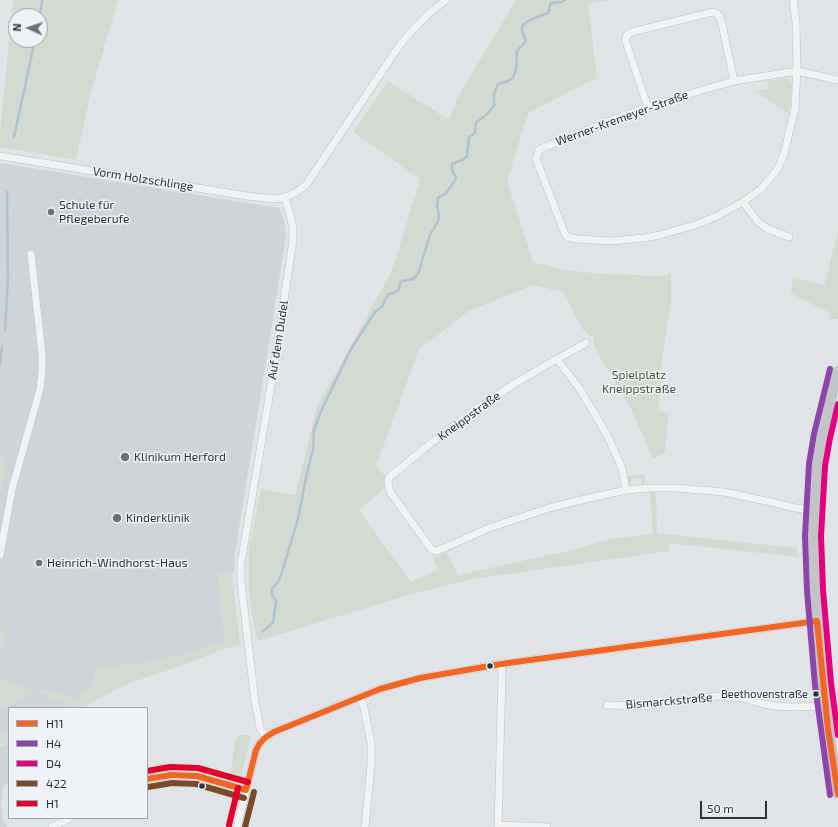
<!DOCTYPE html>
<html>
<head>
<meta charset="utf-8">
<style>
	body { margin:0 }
	#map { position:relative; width:838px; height:827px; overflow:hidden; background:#e1e4e6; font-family:"Exo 2",sans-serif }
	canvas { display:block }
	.legend { position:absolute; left:8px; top:707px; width:140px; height:112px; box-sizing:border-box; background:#eff2f6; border:1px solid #9fa6ad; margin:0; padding:5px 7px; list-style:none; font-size:12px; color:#28333f }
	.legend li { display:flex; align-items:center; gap:8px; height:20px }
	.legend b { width:20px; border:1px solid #9fa6ad }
	.north { position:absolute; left:8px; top:8px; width:40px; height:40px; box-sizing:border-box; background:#eff2f6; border:1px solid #9fa6ad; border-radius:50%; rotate:273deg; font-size:11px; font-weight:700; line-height:16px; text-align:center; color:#28333f }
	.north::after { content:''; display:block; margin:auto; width:14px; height:18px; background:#697179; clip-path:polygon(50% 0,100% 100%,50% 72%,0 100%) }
	.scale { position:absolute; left:700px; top:801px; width:67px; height:18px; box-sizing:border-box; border:2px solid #28333f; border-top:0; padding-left:5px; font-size:12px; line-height:14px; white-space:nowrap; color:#28333f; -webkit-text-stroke:3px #eff2f6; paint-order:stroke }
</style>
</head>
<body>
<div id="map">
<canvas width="838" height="827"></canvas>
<ul class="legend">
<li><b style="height:5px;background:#f26522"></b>H11</li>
<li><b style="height:5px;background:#8e44ad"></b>H4</li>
<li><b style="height:5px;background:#e5007d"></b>D4</li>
<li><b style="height:5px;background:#7a4b2a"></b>422</li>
<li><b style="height:5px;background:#e4002b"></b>H1</li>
</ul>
<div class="north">N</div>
<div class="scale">50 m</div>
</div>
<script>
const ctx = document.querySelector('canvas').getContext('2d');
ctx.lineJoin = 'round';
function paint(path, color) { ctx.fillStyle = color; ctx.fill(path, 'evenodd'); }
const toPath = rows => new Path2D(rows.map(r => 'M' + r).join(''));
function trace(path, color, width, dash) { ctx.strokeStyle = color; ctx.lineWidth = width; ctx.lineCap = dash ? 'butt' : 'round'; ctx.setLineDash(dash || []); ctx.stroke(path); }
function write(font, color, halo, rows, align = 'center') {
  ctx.font = font + ' "Exo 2",sans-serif'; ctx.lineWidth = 3; ctx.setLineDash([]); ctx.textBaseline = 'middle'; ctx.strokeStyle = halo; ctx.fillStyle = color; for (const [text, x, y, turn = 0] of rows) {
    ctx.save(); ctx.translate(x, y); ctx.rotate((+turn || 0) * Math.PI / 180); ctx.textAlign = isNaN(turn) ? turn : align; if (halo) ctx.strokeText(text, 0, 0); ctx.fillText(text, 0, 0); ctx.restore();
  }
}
paint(toPath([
	[0,163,279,208,284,220,286,237,235,553,234,573,218,575,225,642,153,663,96,668,94,683,80,699,61,708,9,708,9,731,0,735],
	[9,743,9,783,3,786,1,803,3,820,7,827,0,827,0,747]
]), '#cfd4d9');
paint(toPath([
	[13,0,118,0,90,96,76,160,0,147,0,131],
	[16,16,40,16,40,40,16,40],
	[516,0,608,0,588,4,597,78,528,113,507,181,533,262,566,270,602,274,664,276,671,274,671,301,660,373,659,411,669,413,665,453,653,458,631,409,594,347,594,338,582,329,563,292,533,285,469,311,419,349,376,466,386,477,383,482,385,488,359,510,411,582,438,570,433,558,447,552,458,575,572,550,611,539,653,534,650,491,656,491,657,533,797,548,798,557,668,543,669,551,473,579,405,596,258,641,253,622,249,592,249,549,261,489,295,495,317,407,392,271,420,179,353,132,388,81,449,120,460,93],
	[788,78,792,85,789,114,755,91,769,89,767,81],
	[838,233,838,319,829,319,830,313,790,293,793,277,824,285],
	[0,455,4,457,7,462,0,492],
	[643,475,645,477,645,483,644,484,642,485,641,478,631,479,632,486,628,484,628,478,629,476],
	[232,573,240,645,218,651,184,665,124,685,82,708,61,708,68,704,36,693,0,711,0,677,36,693,41,689,80,699,94,683,96,668,153,663,224,642,218,575],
	[0,630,8,632,2,651,0,650],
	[9,731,9,742,0,746,0,735],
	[241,735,251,735,241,778,230,776,236,738]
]), '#d3dad1');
trace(toPath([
	[40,16,42,0],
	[14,137,35,40],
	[5,330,8,277,7,192],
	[0,365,2,346],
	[263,631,273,623,276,601,272,595,272,589,278,582,282,572,298,519,307,473,313,450,314,430,322,409,351,349,375,312,382,307,388,294,393,293,399,290,400,283,402,281,413,279,418,274,430,235,438,221,439,214,437,207,438,198,446,193,454,182,456,178,452,170,452,164,464,159,467,156,469,137,475,133,476,123,486,115,494,106,494,94,498,84,508,81,513,78,516,69,517,51,526,41,522,31,522,26,528,21,548,13,551,3,562,2,565,0]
]), '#b0c3d1', 2.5);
const minor = toPath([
	[793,0,796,22,797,71,795,108,784,154,777,170,761,189,743,202,717,216,698,224,660,235,644,238,611,241,577,239,568,237,565,234,536,159,539,150,545,147,625,115,699,91,734,81,797,71,838,80],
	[648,108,626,42,626,37,628,34,632,32,713,12,716,13,720,17,722,24,734,81],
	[0,156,247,196,275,199,285,197,295,193,306,185,399,46,411,32,428,14,446,0],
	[743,202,758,222,768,229,789,237],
	[557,359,586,343],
	[626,490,622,468,608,437,596,416,579,388,557,359,514,384,471,413,426,447,391,476,389,478,388,482,390,492,432,550,437,551,489,528,549,508,585,499,626,490,648,488,677,488,724,492,775,503,795,508,814,510],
	[0,555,12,489,40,389,42,371,42,354,31,254],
	[360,697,364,708,371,743,371,765,365,827],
	[607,705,643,706,718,696,744,698,763,704,776,706,793,707,826,706],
	[266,737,260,728,255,702,241,582,241,563,274,368,293,240,293,227,285,197],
	[147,779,171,775,197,776,246,790],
	[498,825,547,827],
	[52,827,70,818],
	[237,827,256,750,260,743,266,737,274,732,380,689,420,678,501,664,817,621],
	[498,827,502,675,501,664]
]);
trace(minor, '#bfc2c4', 8);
trace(minor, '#f1f2f3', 7);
trace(toPath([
	[838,371,822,436,817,465,813,536,815,590,823,684,838,794]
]), '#c2c5c8', 10);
trace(toPath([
	[817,621,828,729,838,794],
	[147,779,171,775,197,776,246,790],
	[246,790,256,750,260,743,266,737,274,732,380,689,420,678,501,664,817,621]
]), '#f26522', 6);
trace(toPath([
	[830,795,815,685,807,591,805,536,809,464,814,434,830,369]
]), '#8e44ad', 6);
trace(toPath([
	[838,404,830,438,825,466,821,536,823,590,831,683,838,735]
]), '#e5007d', 6);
trace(toPath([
	[148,787,172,783,196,784,244,798],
	[245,827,254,792]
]), '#7a4b2a', 6);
trace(toPath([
	[147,771,170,767,198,768,248,782],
	[229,825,238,788]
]), '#e4002b', 6);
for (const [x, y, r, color] of [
	[51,212,4,"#697179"],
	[125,457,5,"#697179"],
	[117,518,5,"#697179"],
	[39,563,4,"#697179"],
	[490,666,3.5,"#28333f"],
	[816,694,3.5,"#28333f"],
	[202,786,3.5,"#28333f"]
]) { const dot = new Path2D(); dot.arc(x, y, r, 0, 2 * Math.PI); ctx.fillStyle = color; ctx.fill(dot); trace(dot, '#eff2f6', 1.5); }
write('11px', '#28333f', '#eff2f6', [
	["Beethovenstraße",808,694]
], 'right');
write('12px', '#28333f', '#eff2f6', [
	["Werner-Kremeyer-Straße",622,118,-20],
	["Vorm Holzschlinge",143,179,9],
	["Auf dem Dudel",278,340,-81],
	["Kneippstraße",469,416,-36],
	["Bismarckstraße",669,701,-5]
]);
write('12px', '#28333f', '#eff2f6', [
	["Schule für",59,205],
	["Pflegeberufe",59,219],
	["Klinikum Herford",134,457],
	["Kinderklinik",126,518],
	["Heinrich-Windhorst-Haus",47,563]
], 'left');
write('12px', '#415a36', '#eff2f6', [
	["Spielplatz",639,375],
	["Kneippstraße",639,389]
]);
</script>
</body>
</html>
